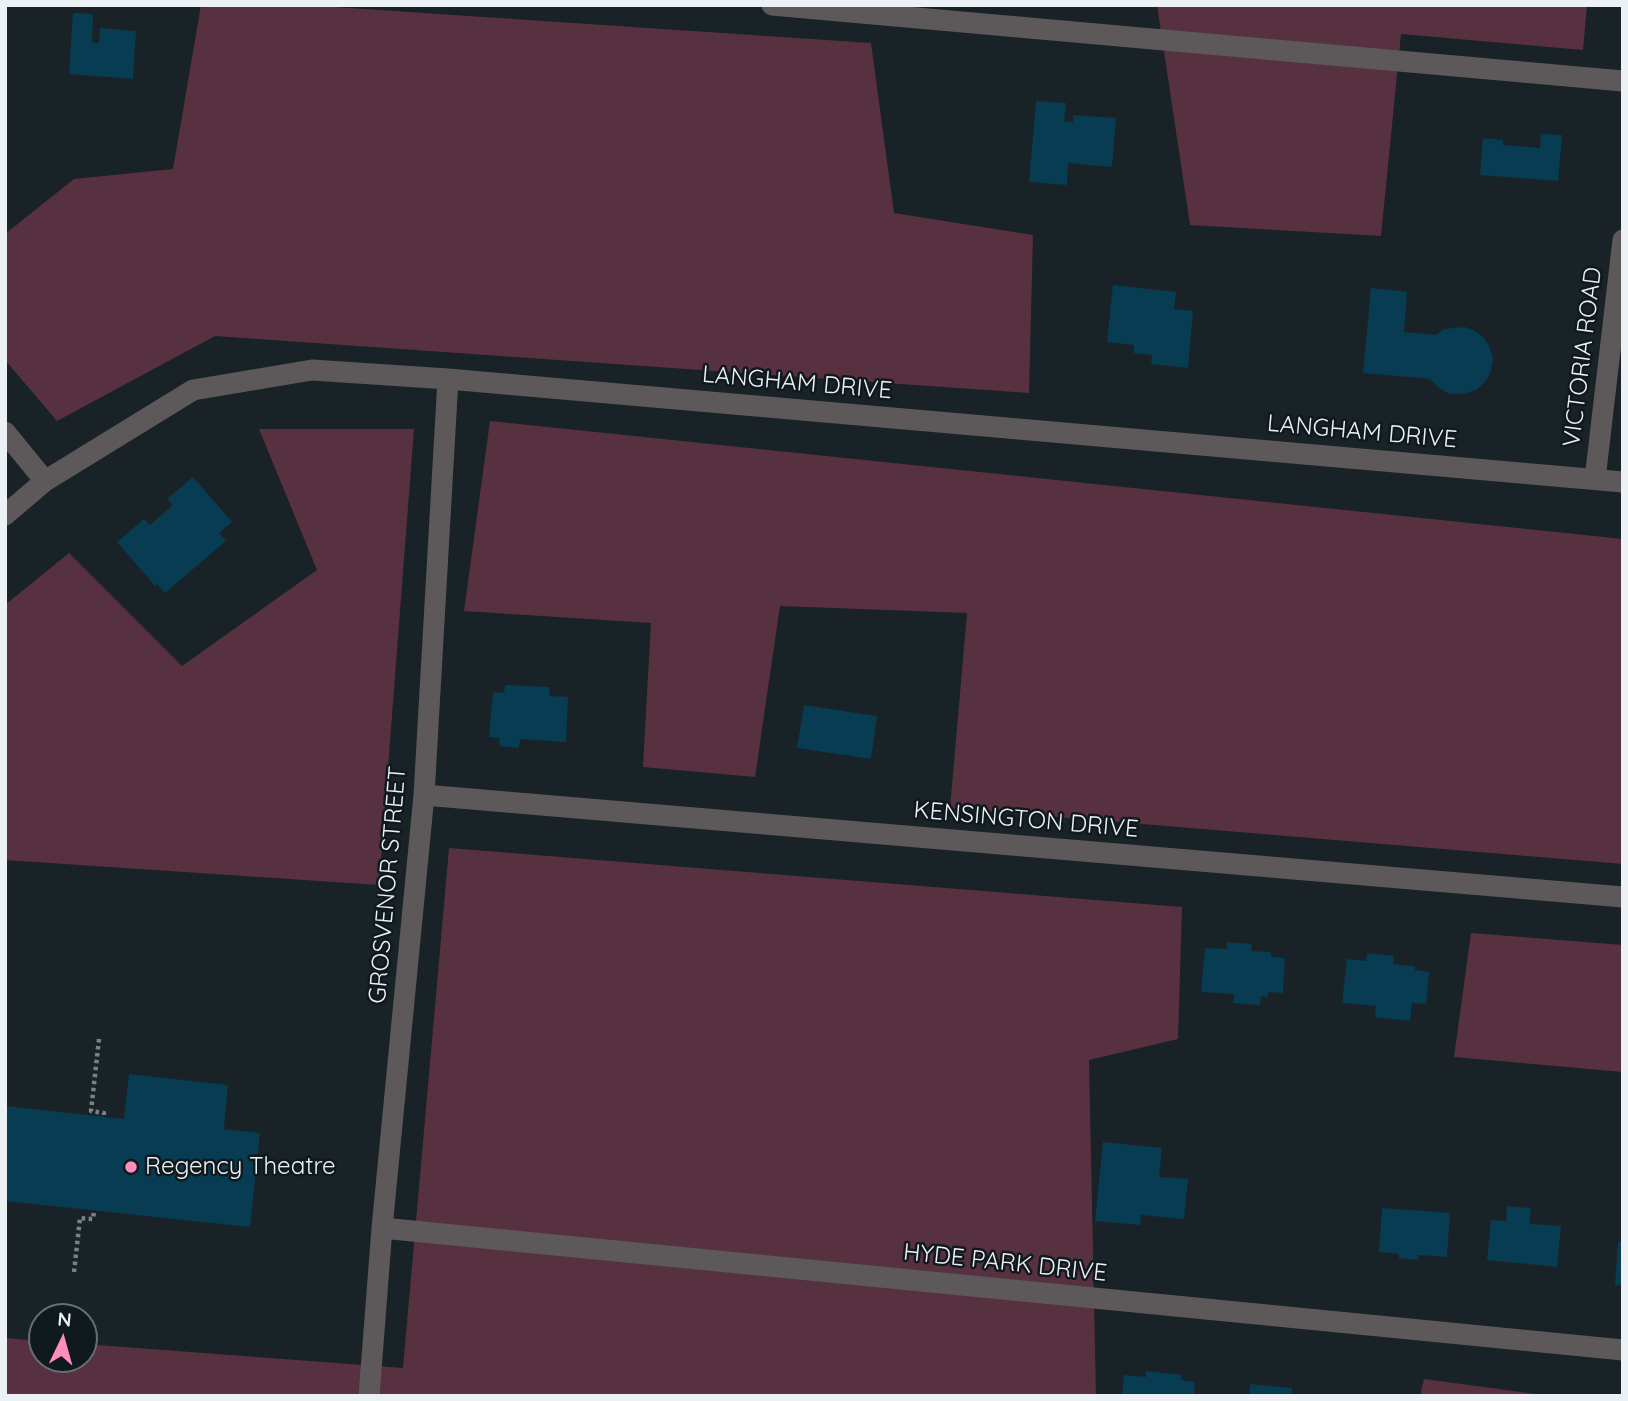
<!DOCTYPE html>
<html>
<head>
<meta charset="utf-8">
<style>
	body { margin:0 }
	#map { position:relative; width:1628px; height:1401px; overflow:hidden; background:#192227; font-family:Quicksand,sans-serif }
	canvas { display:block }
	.frame { position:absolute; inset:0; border:7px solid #ebf1f4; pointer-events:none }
	.north { position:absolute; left:28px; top:1303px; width:70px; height:70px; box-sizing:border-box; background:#10191d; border:2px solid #686f73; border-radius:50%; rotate:5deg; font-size:19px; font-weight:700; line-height:28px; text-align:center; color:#ebf1f4 }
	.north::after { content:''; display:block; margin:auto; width:24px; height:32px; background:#fe8ebc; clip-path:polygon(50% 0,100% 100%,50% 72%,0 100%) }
</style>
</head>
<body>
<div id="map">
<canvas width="1628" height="1401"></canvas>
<div class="frame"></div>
<div class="north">N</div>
</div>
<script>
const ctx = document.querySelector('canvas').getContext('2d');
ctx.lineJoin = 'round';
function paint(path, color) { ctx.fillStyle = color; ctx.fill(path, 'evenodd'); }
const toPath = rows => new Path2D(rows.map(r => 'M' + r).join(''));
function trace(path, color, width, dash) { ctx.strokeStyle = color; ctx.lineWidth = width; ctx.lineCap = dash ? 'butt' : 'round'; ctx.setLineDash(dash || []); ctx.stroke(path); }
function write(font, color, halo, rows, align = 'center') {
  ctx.font = font + ' Quicksand,sans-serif'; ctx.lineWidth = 5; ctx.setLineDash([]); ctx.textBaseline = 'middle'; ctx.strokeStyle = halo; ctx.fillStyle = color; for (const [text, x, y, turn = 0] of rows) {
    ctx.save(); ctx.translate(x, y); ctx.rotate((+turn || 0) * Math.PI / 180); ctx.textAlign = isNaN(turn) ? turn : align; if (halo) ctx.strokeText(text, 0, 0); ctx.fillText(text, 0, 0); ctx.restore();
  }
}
paint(toPath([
	[201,5,305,5,871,43,894,213,1033,235,1029,393,215,336,57,421,5,360,5,234,74,179,173,169],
	[1157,5,1587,5,1583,50,1401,34,1381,236,1190,225],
	[490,421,1623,539,1623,864,950,808,967,613,780,606,755,777,643,767,651,623,464,611],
	[259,429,414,429,379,885,5,860,5,605,69,553,182,666,317,570],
	[449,848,1182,907,1178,1039,1089,1060,1096,1396,5,1396,5,1338,42,1341,42,1359,84,1359,84,1344,403,1368],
	[1471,933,1623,945,1623,1072,1454,1057],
	[1424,1379,1551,1396,1420,1396]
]), '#573140');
paint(toPath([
	[73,13,93,14,92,42,99,43,100,28,136,31,133,79,69,74],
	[1036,101,1066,103,1064,122,1073,122,1073,115,1116,118,1112,167,1068,163,1067,185,1029,182],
	[1541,134,1562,135,1558,181,1480,175,1483,138,1503,140,1503,145,1540,148],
	[1113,285,1176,292,1174,309,1193,311,1188,368,1151,364,1152,355,1134,353,1134,345,1107,342],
	[1371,288,1407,292,1404,332,1436,335,1444,329,1465,327,1475,331,1483,337,1489,346,1493,358,1491,371,1485,382,1476,390,1463,394,1450,394,1439,388,1430,379,1363,373],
	[193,477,232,522,219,533,226,541,165,593,157,584,155,586,117,542,144,519,150,525,173,505,167,499],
	[505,685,550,687,549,696,568,697,566,742,520,739,519,748,499,746,500,738,489,737,493,692,504,693],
	[804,705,877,716,871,759,797,748],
	[1227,942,1252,944,1251,951,1271,952,1271,957,1285,958,1283,993,1268,992,1268,997,1261,996,1260,1005,1233,1003,1234,994,1201,992,1205,948,1227,949],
	[1367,953,1394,956,1393,964,1415,966,1415,970,1429,972,1426,1004,1412,1003,1410,1021,1375,1017,1376,1006,1342,1003,1347,959,1366,961],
	[129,1074,228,1085,224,1129,260,1133,250,1227,5,1201,5,1106,124,1119],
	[1103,1142,1162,1148,1159,1177,1188,1179,1184,1219,1141,1215,1140,1225,1095,1221],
	[1507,1206,1531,1208,1529,1224,1561,1226,1557,1267,1487,1260,1491,1220,1506,1221],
	[1382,1208,1450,1213,1447,1257,1418,1255,1418,1260,1399,1258,1399,1254,1379,1252],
	[1618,1242,1623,1242,1623,1286,1615,1285],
	[1146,1371,1182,1375,1181,1380,1195,1382,1194,1396,1122,1396,1124,1375,1146,1377],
	[1250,1384,1292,1388,1291,1396,1249,1396]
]), '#073c53');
trace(toPath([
	[99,1039,91,1111,104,1113,104,1117],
	[74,1272,80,1218,93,1219,94,1211]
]), '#798185', 4.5, [3.5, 3.5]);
trace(toPath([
	[772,5,1623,81],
	[5,432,45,481],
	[1595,479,1623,240],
	[5,515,45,481,193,390,312,370,448,379,1623,482],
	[424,795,1623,897],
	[382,1228,1623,1350],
	[369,1396,382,1228,424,795,448,379]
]), '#5d585a', 21);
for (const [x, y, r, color] of [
	[131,1167,7,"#fe8ebc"]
]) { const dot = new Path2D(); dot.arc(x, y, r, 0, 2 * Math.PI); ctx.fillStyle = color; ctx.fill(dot); trace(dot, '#10191d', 2.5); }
write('24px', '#ebf1f4', '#10191d', [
	["VICTORIA ROAD",1583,357,-83],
	["LANGHAM DRIVE",797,383,5],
	["LANGHAM DRIVE",1362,432,5],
	["KENSINGTON DRIVE",1026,820,5],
	["GROSVENOR STREET",388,885,-85],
	["HYDE PARK DRIVE",1005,1263,6]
]);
write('24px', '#ebf1f4', '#10191d', [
	["Regency Theatre",145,1167]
], 'left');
</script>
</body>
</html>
